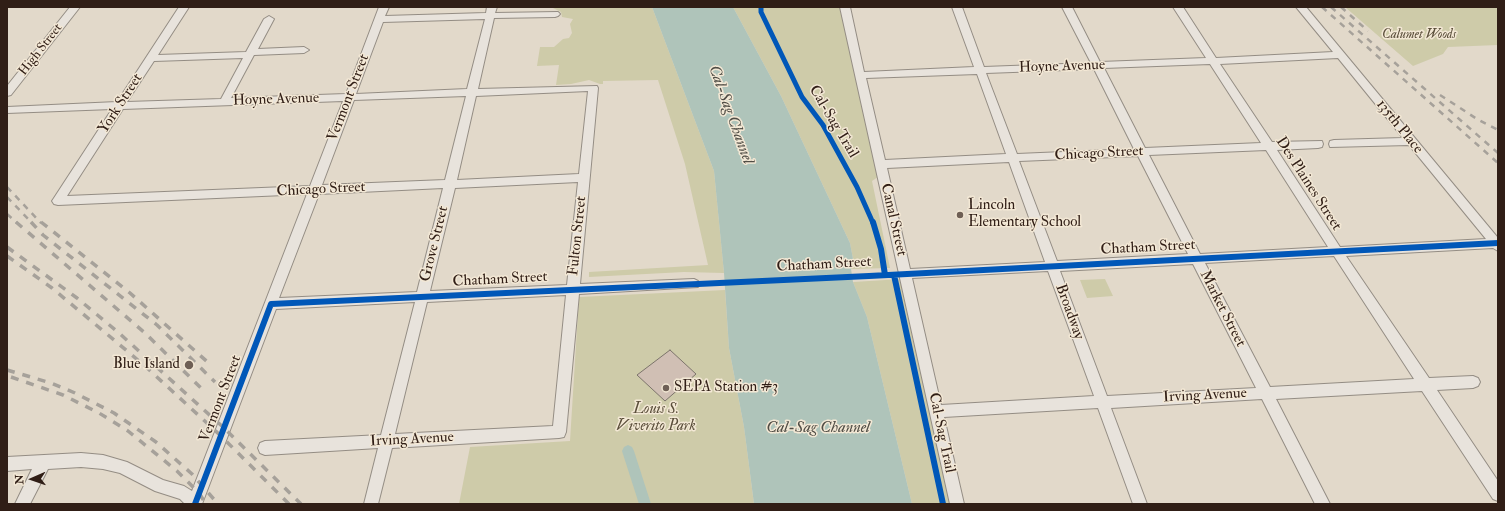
<!DOCTYPE html>
<html>
<head>
<meta charset="utf-8">
<style>
	body { margin:0 }
	#map { position:relative; width:1505px; height:511px; overflow:hidden; background:#e2d9ca; font-family:"IM FELL Double Pica",serif }
	canvas { display:block }
	.frame { position:absolute; inset:0; border:8px solid #301e16; pointer-events:none }
	.north { position:absolute; left:12px; top:459px; width:40px; height:40px; -webkit-text-stroke:3px #f3e8d5; paint-order:stroke; rotate:268deg; font-size:11px; font-weight:700; line-height:16px; text-align:center; color:#301e16 }
	.north::after { content:''; display:block; margin:auto; width:14px; height:18px; background:#301e16; clip-path:polygon(50% 0,100% 100%,50% 72%,0 100%) }
</style>
</head>
<body>
<div id="map">
<canvas width="1505" height="511"></canvas>
<div class="frame"></div>
<div class="north">N</div>
</div>
<script>
const ctx = document.querySelector('canvas').getContext('2d');
ctx.lineJoin = 'round';
function paint(path, color) { ctx.fillStyle = color; ctx.fill(path, 'evenodd'); }
const toPath = rows => new Path2D(rows.map(r => 'M' + r).join(''));
function trace(path, color, width, dash) { ctx.strokeStyle = color; ctx.lineWidth = width; ctx.lineCap = dash ? 'butt' : 'round'; ctx.setLineDash(dash || []); ctx.stroke(path); }
function write(font, color, halo, rows, align = 'center') {
  ctx.font = font + ' "IM FELL Double Pica",serif'; ctx.lineWidth = 3; ctx.setLineDash([]); ctx.textBaseline = 'middle'; ctx.strokeStyle = halo; ctx.fillStyle = color; for (const [text, x, y, turn = 0] of rows) {
    ctx.save(); ctx.translate(x, y); ctx.rotate((+turn || 0) * Math.PI / 180); ctx.textAlign = isNaN(turn) ? turn : align; if (halo) ctx.strokeText(text, 0, 0); ctx.fillText(text, 0, 0); ctx.restore();
  }
}
paint(toPath([
	[551,7,652,7,714,171,724,273,684,272,589,277,589,272,708,265,685,164,658,80,603,81,603,84,600,84,589,80,571,84,556,85,559,65,537,66,540,47,554,47,563,39,569,38,572,33,570,24,573,19,562,17,561,12],
	[733,7,840,7,878,177,872,181,890,268,851,269,853,259,850,243,781,96],
	[1345,7,1498,7,1498,45,1448,47,1443,54,1413,66],
	[902,279,950,504,912,504,867,317,853,282],
	[1105,279,1113,296,1087,298,1080,280],
	[725,290,729,348,744,427,754,504,459,504,470,447,570,441,579,297]
]), '#cecba9');
paint(toPath([
	[652,7,733,7,781,96,850,243,853,259,851,269,853,282,867,317,912,504,754,504,744,427,729,348,724,273,714,171]
]), '#afc4ba');
paint(toPath([
	[628,445,632,447,634,451,651,504,639,504,622,451,624,447,628,445]
]), '#afc4ba');
const building = toPath([
	[670,350,696,374,665,401,637,375,670,350]
]);
paint(building, '#d0bfb4');
trace(building, '#7c746b', 1);
const minor = toPath([
	[70,7,80,7,11,95,7,96,7,86,70,7],
	[179,7,189,7,158,55,246,52,264,19,269,16,274,19,258,49,304,47,309,50,304,53,254,55,231,98,346,94,379,7,389,7,385,16,486,13,487,7,497,7,495,13,558,12,560,14,558,16,555,17,494,18,478,89,597,86,598,88,580,284,694,279,698,281,700,284,698,287,579,294,566,432,564,437,559,438,392,448,378,504,364,504,378,448,265,455,260,453,258,448,260,443,265,441,381,435,415,302,276,309,202,504,185,504,180,499,155,491,120,473,103,469,81,467,48,469,30,504,15,504,32,469,7,471,7,457,81,453,103,455,127,462,163,480,184,486,192,491,307,194,58,205,54,204,52,201,54,198,112,109,7,113,7,107,117,102,179,7],
	[485,19,467,89,356,94,383,22,485,19],
	[243,58,221,99,127,102,154,61,243,58],
	[588,91,579,174,457,180,476,96,588,91],
	[466,96,445,180,322,185,354,100,466,96],
	[343,101,310,186,67,196,123,109,343,101],
	[578,182,567,285,430,291,455,188,578,182],
	[443,188,417,292,279,298,319,194,443,188],
	[566,295,553,426,395,434,427,302,566,295],
	[840,7,850,7,864,72,974,67,952,7,962,7,984,67,1091,63,1062,7,1072,7,1100,62,1206,58,1173,7,1183,7,1216,58,1333,52,1296,7,1306,7,1498,238,1498,251,1493,248,1346,256,1429,378,1473,376,1478,378,1480,382,1478,386,1473,388,1437,390,1498,481,1498,501,1493,499,1422,391,1276,399,1330,504,1315,504,1262,399,1111,408,1147,504,1133,504,1098,408,944,417,964,504,950,504,840,7],
	[1338,58,1403,138,1334,140,1330,141,1329,144,1330,147,1409,145,1486,239,1340,247,1277,150,1318,148,1322,147,1323,144,1322,141,1272,142,1220,64,1338,58],
	[1210,64,1261,143,1145,148,1104,68,1210,64],
	[1094,69,1134,149,1017,154,986,73,1094,69],
	[977,74,1006,154,885,160,866,78,977,74],
	[1266,150,1328,247,1200,254,1149,155,1266,150],
	[1138,156,1188,254,1057,261,1019,161,1138,156],
	[1009,162,1045,262,910,269,887,168,1009,162],
	[1334,256,1414,379,1270,387,1205,263,1334,256],
	[1193,264,1256,388,1107,396,1060,271,1193,264],
	[1048,271,1094,396,941,405,912,278,1048,271]
]);
trace(minor, '#948d84', 2);
paint(minor, '#e8e3dc');
trace(toPath([
	[1322,7,1498,163],
	[1331,7,1498,153],
	[1341,7,1368,31],
	[1440,95,1477,119,1498,130],
	[7,187,41,223],
	[7,197,32,223],
	[7,214,17,223]
]), '#a6a19a', 2.5, [6, 6]);
trace(toPath([
	[16,222,145,333,203,390],
	[31,222,43,235,157,325,215,382],
	[41,222,130,293,212,366],
	[7,247,77,298,119,333,224,428,301,504],
	[7,256,52,288,145,366,221,436,289,504],
	[7,370,51,383,75,393,114,413,156,442,192,474,218,504],
	[11,377,63,395,99,413,128,431,177,471,199,493,206,504]
]), '#a6a19a', 3.5, [8, 8]);
trace(toPath([
	[761,7,761,12,802,97,823,125,857,187,873,223]
]), '#0057b8', 5);
trace(toPath([
	[873,222,881,249,885,275],
	[894,275,943,504],
	[195,504,271,304,869,276,1498,243]
]), '#0057b8', 6);
for (const [x, y, r, color] of [
	[960,215,4,"#6e5f55"],
	[189,365,5,"#6e5f55"],
	[666,388,4,"#6e5f55"]
]) { const dot = new Path2D(); dot.arc(x, y, r, 0, 2 * Math.PI); ctx.fillStyle = color; ctx.fill(dot); trace(dot, '#f3e8d5', 1.5); }
write('italic 13px', '#5a4e3a', '#f3e8d5', [
	["Calumet Woods",1419,35]
]);
write('13px', '#301e16', '#f3e8d5', [
	["High Street",41,50,-52]
]);
write('15px', '#301e16', '#f3e8d5', [
	["Hoyne Avenue",1062,67,-2],
	["Vermont Street",349,98,-69],
	["Hoyne Avenue",276,100,-2],
	["York Street",121,104,-57],
	["Cal-Sag Trail",833,122,59],
	["135th Place",1399,127,51],
	["Chicago Street",1099,154,-3],
	["Des Plaines Street",1308,184,57],
	["Chicago Street",321,190,-3],
	["Canal Street",893,220,77],
	["Fulton Street",578,236,-84],
	["Grove Street",435,244,-76],
	["Chatham Street",1148,248,-3],
	["Chatham Street",824,265,-3],
	["Chatham Street",500,280,-3],
	["Market Street",1222,309,63],
	["Broadway",1069,312,70],
	["Irving Avenue",1205,396,-3],
	["Vermont Street",221,399,-69],
	["Cal-Sag Trail",941,433,78],
	["Irving Avenue",412,440,-3]
]);
write('15px', '#301e16', '#f3e8d5', [
	["Lincoln",968,206],
	["Elementary School",968,223],
	["Blue Island",180,365,"right"],
	["SEPA Station #3",674,388]
], 'left');
write('italic 15px', '#5a4e3a', '#f3e8d5', [
	["Louis S.",656,410],
	["Viverito Park",656,427]
]);
write('italic 16px', '#504d45', '#f3e8d5', [
	["Cal-Sag Channel",730,115,70],
	["Cal-Sag Channel",818,429]
]);
</script>
</body>
</html>
